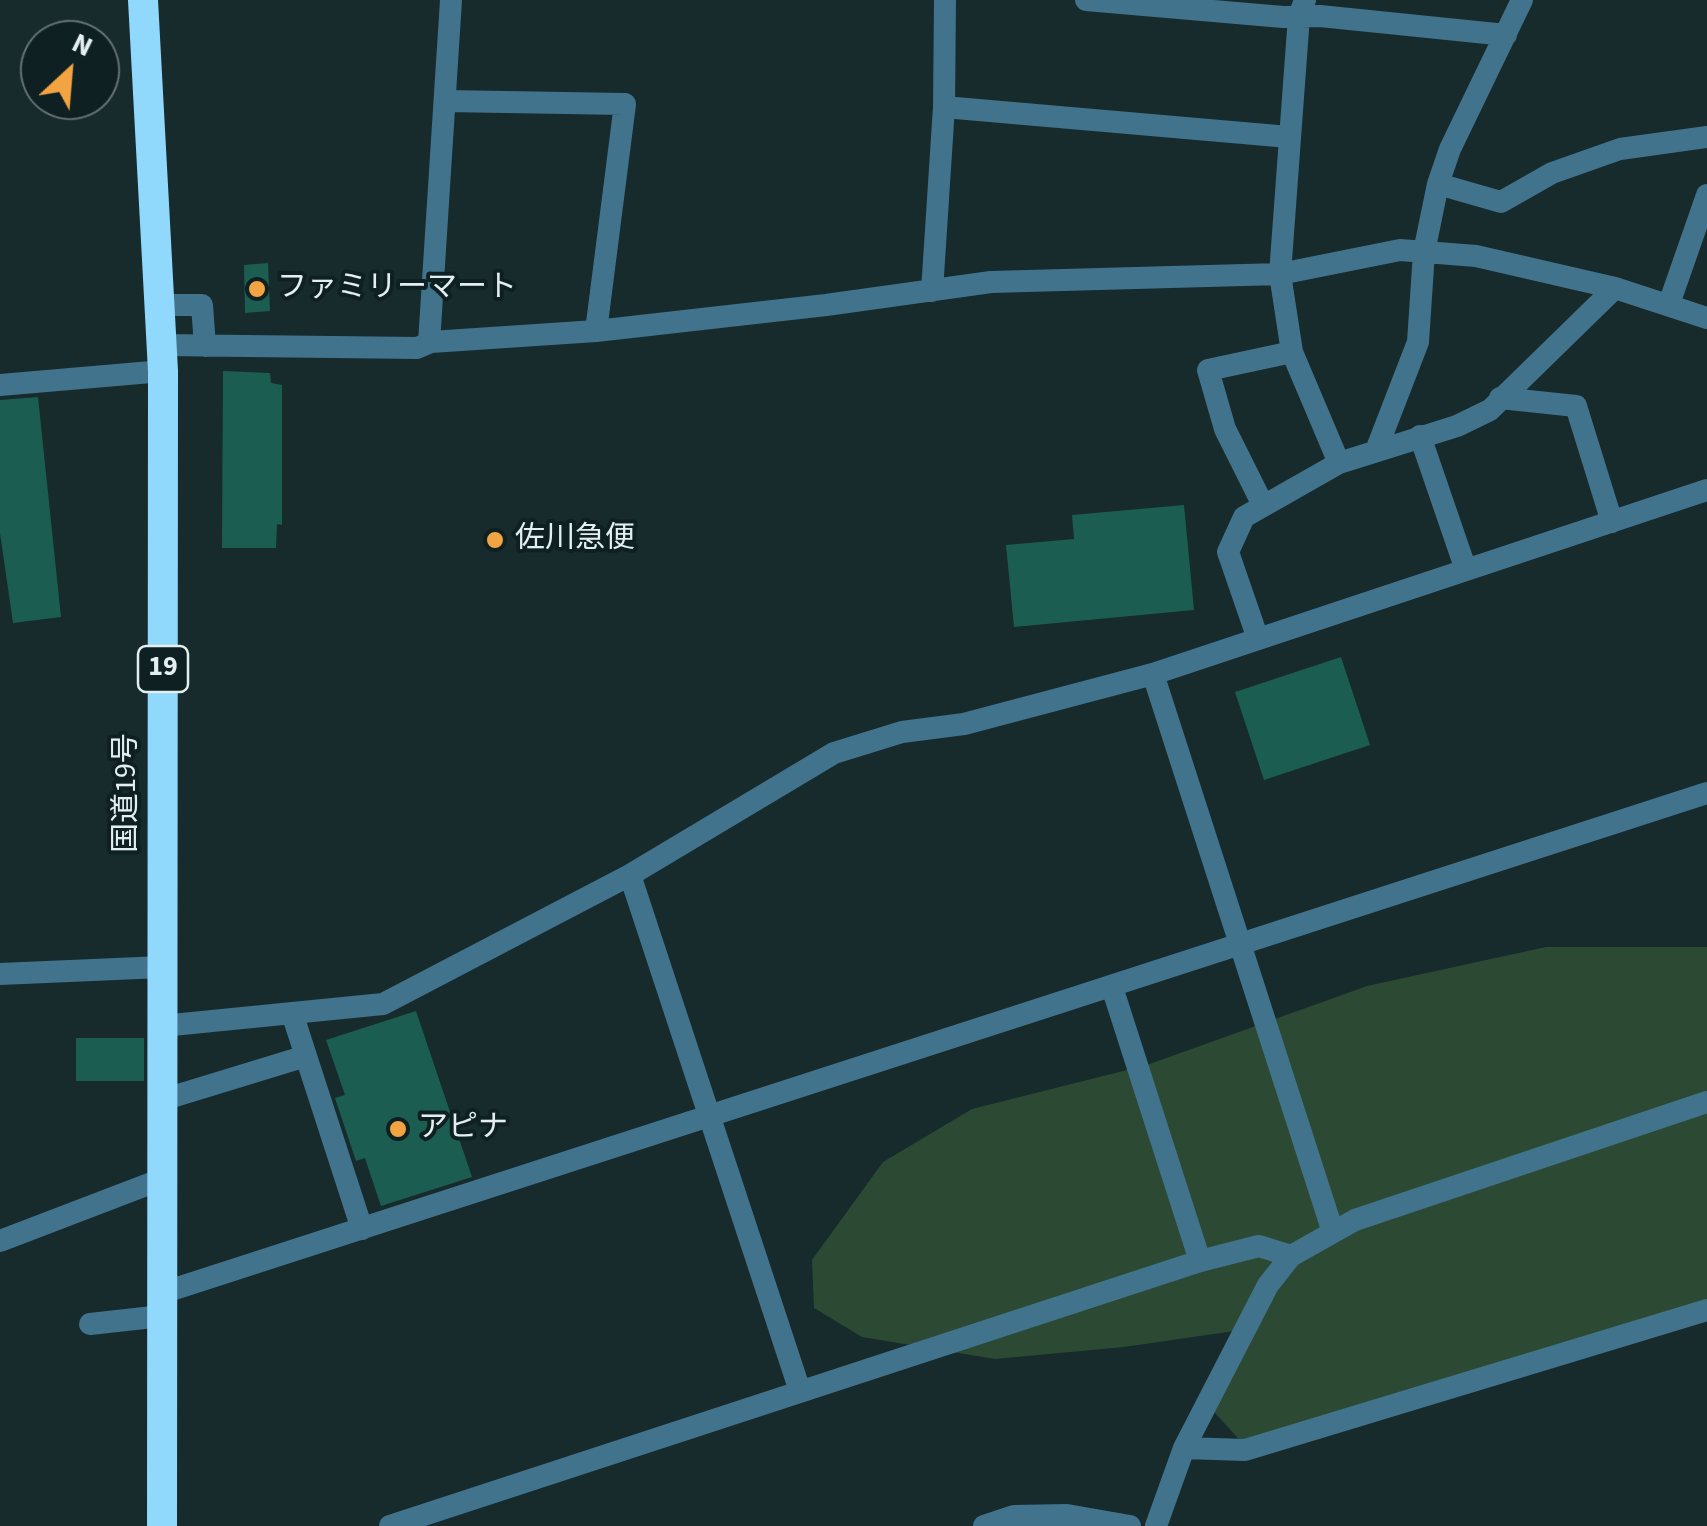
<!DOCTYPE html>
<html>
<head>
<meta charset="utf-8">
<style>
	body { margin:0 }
	#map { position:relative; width:1707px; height:1526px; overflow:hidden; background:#172a2c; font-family:"Source Sans 3",sans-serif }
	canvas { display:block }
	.north { position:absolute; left:20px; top:20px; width:100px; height:100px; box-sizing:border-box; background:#0e2022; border:2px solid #637274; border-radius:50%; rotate:26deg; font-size:28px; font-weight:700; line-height:40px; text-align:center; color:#e2eeef }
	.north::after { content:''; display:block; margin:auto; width:35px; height:45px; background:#f3a442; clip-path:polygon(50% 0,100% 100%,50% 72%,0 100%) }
</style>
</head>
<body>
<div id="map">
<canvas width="1707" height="1526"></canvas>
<div class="north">N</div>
</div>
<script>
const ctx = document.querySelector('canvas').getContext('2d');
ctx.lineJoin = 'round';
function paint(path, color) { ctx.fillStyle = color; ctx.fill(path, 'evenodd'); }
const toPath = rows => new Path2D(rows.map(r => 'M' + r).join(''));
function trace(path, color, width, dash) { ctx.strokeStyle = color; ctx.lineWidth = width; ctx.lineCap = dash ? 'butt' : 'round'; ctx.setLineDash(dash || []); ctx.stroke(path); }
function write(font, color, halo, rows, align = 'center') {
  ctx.font = font + ' "Source Sans 3","Noto Sans JP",sans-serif'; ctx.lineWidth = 8; ctx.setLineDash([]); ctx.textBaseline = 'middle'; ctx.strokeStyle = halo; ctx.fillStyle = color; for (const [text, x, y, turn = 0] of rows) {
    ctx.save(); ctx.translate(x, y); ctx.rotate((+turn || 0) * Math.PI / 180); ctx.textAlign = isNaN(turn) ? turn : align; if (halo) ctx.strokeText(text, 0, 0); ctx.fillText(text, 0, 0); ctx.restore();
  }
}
paint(toPath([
	[1546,947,1707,947,1707,1306,1245,1446,1214,1412,1255,1328,1124,1347,995,1359,862,1337,814,1308,812,1260,883,1162,972,1109,1147,1065,1367,986]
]), '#2c4a33');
paint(toPath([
	[268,263,270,311,245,313,244,265],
	[223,371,270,373,271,383,282,385,282,525,277,524,276,548,222,548],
	[38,397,61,617,13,623,0,533,0,400],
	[1184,505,1194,610,1014,627,1006,545,1074,539,1072,515],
	[1341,657,1370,745,1264,780,1235,692],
	[416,1011,472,1177,381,1206,365,1158,356,1161,335,1098,345,1095,326,1040],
	[76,1038,144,1038,144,1081,76,1081]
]), '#1b5e51');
trace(toPath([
	[1086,0,1283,17,1320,16,1506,35],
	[1305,0,1299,16,1280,274,1292,352,1339,463],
	[445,101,625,104,596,331],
	[944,107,1289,137],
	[1438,184,1501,202,1552,173,1620,149,1707,137],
	[932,291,944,107,945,0],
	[1669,304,1707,195],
	[161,305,202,305,205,346],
	[429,343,451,0],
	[162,345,417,348,431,342,596,331,826,305,991,282,1280,274,1400,250,1476,256,1615,288,1707,318],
	[0,385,163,371],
	[1500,398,1576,406,1612,522],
	[1420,436,1466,570],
	[1377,448,1418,342,1424,252,1438,184,1450,149,1522,0],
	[1263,505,1225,429,1208,370,1292,352],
	[1258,639,1228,552,1244,517,1339,463,1457,426,1490,410,1615,288],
	[1153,674,1332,1229],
	[630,875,800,1391],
	[0,974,162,967],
	[1112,987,1200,1261],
	[292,1013,362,1229],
	[162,1026,383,1004,630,875,834,753,902,732,964,724,1153,674,1707,490],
	[162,1100,306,1056],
	[0,1241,162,1179],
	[162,1293,1707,793],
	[90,1324,162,1316],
	[1184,1448,1245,1450,1707,1310],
	[390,1526,1200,1261,1259,1246,1291,1256],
	[984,1526,1014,1516,1067,1515,1130,1526],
	[1156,1526,1184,1448,1268,1285,1291,1256,1355,1220,1707,1102]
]), '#41738c', 22);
trace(toPath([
	[143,0,163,371,162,1526]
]), '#91d8fd', 30);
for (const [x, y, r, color] of [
	[257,289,10,"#f3a442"],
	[495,540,10,"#f3a442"],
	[398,1129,10,"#f3a442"]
]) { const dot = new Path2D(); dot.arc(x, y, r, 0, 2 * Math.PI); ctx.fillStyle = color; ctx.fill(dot); trace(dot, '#0e2022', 4); }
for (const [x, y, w] of [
	[163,669,50]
]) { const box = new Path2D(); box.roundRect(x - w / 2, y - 23, w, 46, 8); ctx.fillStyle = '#0e2022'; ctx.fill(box); trace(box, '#e2eeef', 2.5); }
write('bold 28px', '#e2eeef', null, [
	["19",163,669]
]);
write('30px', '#e2eeef', '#0e2022', [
	["ファミリーマート",277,289],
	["佐川急便",515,540],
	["アピナ",418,1129]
], 'left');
write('30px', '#e2eeef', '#0e2022', [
	["国道19号",128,793,-90]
]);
</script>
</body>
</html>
